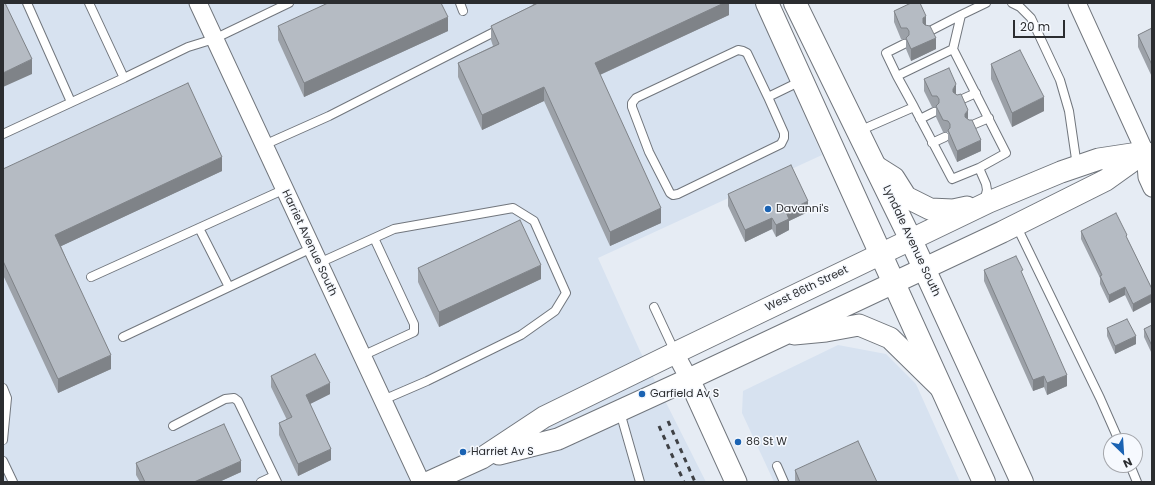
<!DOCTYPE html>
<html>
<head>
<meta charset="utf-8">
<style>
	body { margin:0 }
	#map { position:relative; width:1155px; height:485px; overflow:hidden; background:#e6ecf4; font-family:Poppins,sans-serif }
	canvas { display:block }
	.frame { position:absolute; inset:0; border:4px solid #2b2d30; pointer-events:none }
	.north { position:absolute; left:1103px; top:433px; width:40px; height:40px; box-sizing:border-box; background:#f6f9fe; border:1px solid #a5a7ac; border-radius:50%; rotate:155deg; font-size:11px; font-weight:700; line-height:16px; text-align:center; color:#2b2d30 }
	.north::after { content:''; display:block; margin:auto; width:14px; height:18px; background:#1b63b3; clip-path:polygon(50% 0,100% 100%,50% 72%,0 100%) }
	.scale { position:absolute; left:1013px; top:20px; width:52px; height:18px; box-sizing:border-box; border:2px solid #2b2d30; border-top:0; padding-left:5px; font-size:12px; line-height:14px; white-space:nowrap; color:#2b2d30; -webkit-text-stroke:3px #f6f9fe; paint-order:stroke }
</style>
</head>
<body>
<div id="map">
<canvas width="1155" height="485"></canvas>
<div class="frame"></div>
<div class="north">N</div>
<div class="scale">20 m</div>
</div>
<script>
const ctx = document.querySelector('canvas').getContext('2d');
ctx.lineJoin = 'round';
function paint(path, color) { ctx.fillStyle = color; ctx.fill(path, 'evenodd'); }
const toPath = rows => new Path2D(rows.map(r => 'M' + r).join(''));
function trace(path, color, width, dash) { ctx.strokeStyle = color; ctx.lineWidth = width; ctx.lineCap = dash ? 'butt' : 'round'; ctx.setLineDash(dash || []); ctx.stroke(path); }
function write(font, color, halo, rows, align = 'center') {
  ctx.font = font + ' Poppins,sans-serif'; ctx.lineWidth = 3; ctx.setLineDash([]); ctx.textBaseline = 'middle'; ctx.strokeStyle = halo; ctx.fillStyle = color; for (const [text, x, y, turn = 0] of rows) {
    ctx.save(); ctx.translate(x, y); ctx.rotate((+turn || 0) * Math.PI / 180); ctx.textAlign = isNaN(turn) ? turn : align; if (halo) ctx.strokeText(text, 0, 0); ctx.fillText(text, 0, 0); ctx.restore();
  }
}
paint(toPath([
	[3,3,755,3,822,155,598,258,640,351,706,482,3,482],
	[838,345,886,354,916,384,960,482,774,482,742,413,743,391]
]), '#d7e2f0');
const service = toPath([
	[27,3,71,102],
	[89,3,124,78,188,47,214,39,289,3],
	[460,3,463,11],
	[1012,3,1020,7,1031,18,1060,80,1069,111,1077,166],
	[928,32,961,15],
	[953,49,1006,153,979,168],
	[897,76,886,53,904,44],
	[768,97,747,53,743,51,738,50,636,98,632,103,632,107,649,152,670,193,673,195,678,194,781,144,784,138,784,133,768,97,801,81],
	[958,101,976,93],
	[914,107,952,179,979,168,986,184,987,190,984,202],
	[920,119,934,112],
	[970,126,989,118],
	[859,131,914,107,897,76,953,49,961,15,986,3],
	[3,134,124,78],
	[932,143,945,137],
	[264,145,329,116,500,29],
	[1016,225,1100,398,1119,441],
	[199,228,229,287],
	[319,263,394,229,513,208,534,221,566,293,555,311,521,335,427,381,383,400],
	[91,277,285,189],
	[654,307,675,352],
	[123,337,312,248],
	[362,356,414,332,414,324,374,238],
	[3,388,7,398,3,440],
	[620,412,640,482],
	[173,426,225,399,234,398,238,401,277,482],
	[3,461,13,482],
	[1130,465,1137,482],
	[777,466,784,482],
	[261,482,274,476]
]);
const minor = toPath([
	[198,3,421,482],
	[1077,3,1145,152,1147,177,1152,188],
	[675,353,689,379]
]);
const tertiary = toPath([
	[875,166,894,178,906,197,930,209,953,210,967,207],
	[794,334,826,331,859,325,890,338,941,388],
	[689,379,736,482],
	[499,454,558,439,689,379,1002,232,1106,180,1141,155],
	[429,482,482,458,544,417,675,353,989,202,1061,172,1099,159,1145,152]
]);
const secondary = toPath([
	[767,3,984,482],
	[795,3,911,240,1022,482]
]);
trace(service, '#71767d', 10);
trace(minor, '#71767d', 19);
trace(tertiary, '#71767d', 23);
trace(secondary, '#71767d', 24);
trace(service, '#fff', 8);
trace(minor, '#fff', 17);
trace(tertiary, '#fff', 21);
trace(secondary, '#fff', 22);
trace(toPath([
	[668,421,695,482],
	[659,426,684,482]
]), '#3f4145', 3, [5, 5]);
paint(toPath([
	[532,3,729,3,729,15,600,75,661,223,610,246,544,101,482,130,458,77,458,63,493,46,491,40,491,26,533,5],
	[894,11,926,25,936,49,911,61,906,49,906,39,901,39,894,22],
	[278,26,448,31,304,97,278,40],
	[1152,28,1152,77,1138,47,1138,35],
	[991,64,1044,111,1012,127,991,79],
	[924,79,956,94,968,119,981,151,957,162,948,142,948,132,943,132,936,117,936,107,932,107,924,91],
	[3,169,222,171,61,246,111,369,58,393,3,275],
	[728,194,808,212,789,221,789,230,776,237,772,229,745,242,728,206],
	[1081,231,1127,238,1152,289,1133,312,1125,295,1109,303,1100,284,1100,278,1081,239],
	[418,268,541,279,439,327,418,282],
	[984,270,1023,276,1067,386,1047,395,1044,387,1033,391,984,281],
	[1152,325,1152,354,1144,337,1144,329],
	[1107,328,1136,344,1115,354,1107,336],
	[271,376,330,394,310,404,331,460,298,476,279,435,279,423,287,420,271,387],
	[136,463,241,472,219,482,140,482,136,475],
	[795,470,877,482,795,482]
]), '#9ca1a8');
paint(toPath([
	[724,3,729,3,729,15,595,77,595,63],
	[926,16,926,27,923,29,923,18],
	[448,17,448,31,304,97,304,83],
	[936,38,936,49,911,61,911,49],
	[32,59,32,74,3,87,3,73],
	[956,84,956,96,953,100,953,89],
	[544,87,544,101,482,130,482,115],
	[1044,97,1044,111,1012,127,1012,113],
	[968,110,968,121,965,125,965,114],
	[981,140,981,151,957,162,957,151],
	[222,157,222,171,55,249,55,235],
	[808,201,808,212,789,221,789,230,776,237,776,225,786,212],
	[661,208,661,223,610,246,610,232],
	[772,218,772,229,745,242,745,230],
	[541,265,541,279,439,327,439,312],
	[1125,287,1125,295,1109,303,1109,295],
	[1152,294,1152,302,1133,312,1133,304],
	[1136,336,1136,344,1115,354,1115,346],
	[111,355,111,369,58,393,58,379],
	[1067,375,1067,386,1047,395,1047,383],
	[1044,376,1044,387,1033,391,1033,380],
	[330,383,330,394,306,406,306,395],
	[331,449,331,460,298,476,298,464],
	[241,461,241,472,219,482,194,482]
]), '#7f8388');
const building = toPath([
	[3,3,5,3,32,59,3,73,3,3],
	[328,3,441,3,448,17,304,83,278,26,328,3],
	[538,3,724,3,595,63,661,208,610,232,544,87,482,115,458,63,499,44,491,26,538,3],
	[911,3,920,3,926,16,923,18,923,23,925,25,930,26,936,38,911,49,906,38,909,35,909,31,907,28,901,28,894,11,911,3],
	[1152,28,1152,65,1138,35,1152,28],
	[1020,50,1044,97,1012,113,991,64,1020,50],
	[949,68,956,84,953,89,953,92,957,95,961,94,968,110,965,114,965,117,969,120,972,120,981,140,957,151,948,130,950,128,950,124,948,121,943,120,936,106,939,103,939,99,937,96,932,96,924,79,949,68],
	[188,83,222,157,55,235,111,355,58,379,3,261,3,169,188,83],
	[791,165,808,201,786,212,789,219,776,225,772,218,745,230,728,194,791,165],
	[1116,213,1127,235,1126,236,1152,289,1152,294,1133,304,1125,287,1109,295,1100,276,1102,275,1081,231,1116,213],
	[520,220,541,265,439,312,418,268,520,220],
	[1016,256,1023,270,1021,271,1067,375,1047,383,1044,376,1033,380,984,270,1016,256],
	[1127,319,1136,336,1115,346,1107,328,1127,319],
	[1152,325,1152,346,1144,329,1152,325],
	[315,354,330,383,306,395,331,449,298,464,279,423,292,417,271,376,315,354],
	[224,424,241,461,194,482,145,482,136,463,224,424],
	[858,441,877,482,800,482,795,470,858,441]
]);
paint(building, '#b5bbc3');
trace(building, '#7f8388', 1);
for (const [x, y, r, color] of [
	[768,209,4,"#1b63b3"],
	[642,394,4,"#1b63b3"],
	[738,442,4,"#1b63b3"],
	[463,452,4,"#1b63b3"]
]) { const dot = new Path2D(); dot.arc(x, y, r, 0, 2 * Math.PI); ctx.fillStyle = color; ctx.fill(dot); trace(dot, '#f6f9fe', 1.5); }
write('11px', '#2b2d30', '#f6f9fe', [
	["Davanni's",776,209],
	["Garfield Av S",650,394],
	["86 St W",746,442],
	["Harriet Av S",471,452]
], 'left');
write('11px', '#2b2d30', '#f6f9fe', [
	["Lyndale Avenue South",911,241,65],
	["Harriet Avenue South",309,243,65],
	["West 86th Street",807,289,-26]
]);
</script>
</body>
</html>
